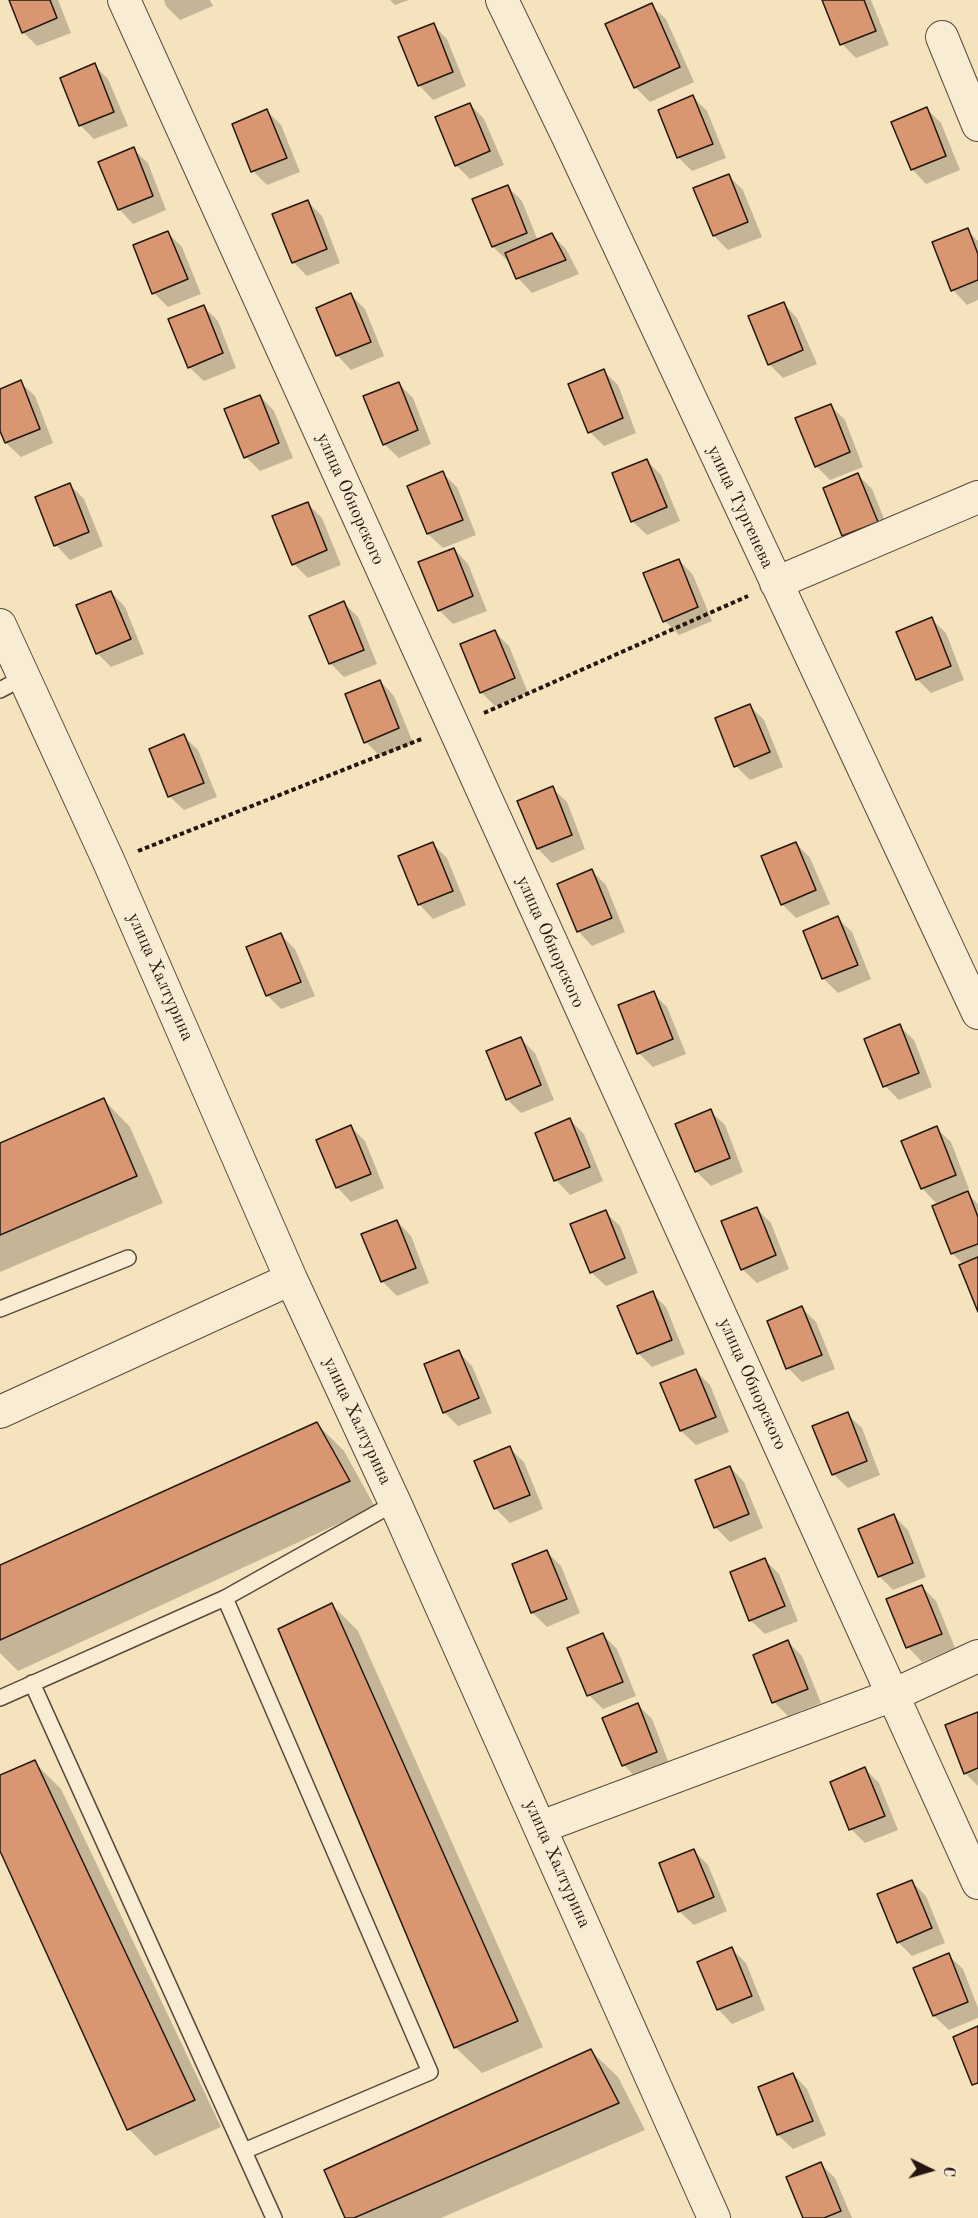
<!DOCTYPE html>
<html>
<head>
<meta charset="utf-8">
<style>
	body { margin:0 }
	#map { position:relative; width:978px; height:2218px; overflow:hidden; background:#f5e3bd; font-family:"Old Standard TT",serif }
	canvas { display:block }
	.north { position:absolute; left:900px; top:2140px; width:60px; height:60px; -webkit-text-stroke:4px #f8edd4; paint-order:stroke; rotate:95deg; font-size:16px; font-weight:700; line-height:24px; text-align:center; color:#251611 }
	.north::after { content:''; display:block; margin:auto; width:21px; height:27px; background:#251611; clip-path:polygon(50% 0,100% 100%,50% 72%,0 100%) }
</style>
</head>
<body>
<div id="map">
<canvas width="978" height="2218"></canvas>
<div class="north">С</div>
</div>
<script>
const ctx = document.querySelector('canvas').getContext('2d');
ctx.lineJoin = 'round';
function paint(path, color) { ctx.fillStyle = color; ctx.fill(path, 'evenodd'); }
const toPath = rows => new Path2D(rows.map(r => 'M' + r).join(''));
function trace(path, color, width, dash) { ctx.strokeStyle = color; ctx.lineWidth = width; ctx.lineCap = dash ? 'butt' : 'round'; ctx.setLineDash(dash || []); ctx.stroke(path); }
function write(font, color, halo, rows, align = 'center') {
  ctx.font = font + ' "Old Standard TT",serif'; ctx.lineWidth = 4.5; ctx.setLineDash([]); ctx.textBaseline = 'middle'; ctx.strokeStyle = halo; ctx.fillStyle = color; for (const [text, x, y, turn = 0] of rows) {
    ctx.save(); ctx.translate(x, y); ctx.rotate((+turn || 0) * Math.PI / 180); ctx.textAlign = isNaN(turn) ? turn : align; if (halo) ctx.strokeText(text, 0, 0); ctx.fillText(text, 0, 0); ctx.restore();
  }
}
paint(toPath([
	[10,0,58,0,71,33,37,46,23,32],
	[164,0,210,0,213,6,180,20,166,6],
	[390,0,409,0,395,5],
	[824,0,871,0,889,45,856,58,842,44],
	[651,5,666,19,694,82,650,102,635,87],
	[433,25,447,39,466,86,433,100,419,85],
	[94,65,108,79,128,126,94,139,80,125],
	[693,97,707,111,726,158,692,171,678,157],
	[470,104,484,119,504,165,470,179,456,165],
	[927,109,941,123,960,170,926,184,912,169],
	[267,111,281,125,300,172,267,185,253,171],
	[133,149,148,163,166,210,133,224,119,209],
	[729,176,743,190,762,237,728,250,714,236],
	[507,186,522,201,538,241,552,235,566,249,579,274,532,293,518,278,510,260,508,261,493,247,474,200],
	[308,202,322,216,340,263,307,276,293,262],
	[967,230,978,241,978,300,967,305,953,290,934,243],
	[168,233,182,247,201,294,168,307,154,293],
	[351,295,365,309,384,356,351,370,337,355],
	[783,303,797,318,817,364,783,378,769,364],
	[203,306,218,321,236,368,204,381,189,367],
	[604,371,618,385,636,433,604,446,590,432],
	[20,382,35,396,53,443,21,457,6,443,0,427,0,391],
	[398,383,413,398,431,444,399,458,384,444],
	[260,396,274,411,293,458,260,471,246,457],
	[830,405,845,420,863,467,830,480,816,466],
	[646,460,661,475,680,521,647,535,632,521],
	[442,473,457,487,476,535,443,548,428,534,409,487],
	[858,475,872,489,891,536,858,550,844,535],
	[70,485,84,499,103,546,70,560,56,545,37,498],
	[308,504,322,518,341,565,308,578,294,564],
	[454,549,468,564,487,611,453,624,439,610],
	[679,560,693,575,712,621,679,635,665,621],
	[111,592,125,607,144,654,111,667,97,653],
	[344,603,358,617,377,664,344,677,330,663],
	[932,619,946,633,964,680,931,693,917,679],
	[495,632,509,646,528,693,495,706,481,692],
	[380,681,394,696,413,743,380,756,366,742],
	[750,706,764,720,783,767,750,780,736,766],
	[183,736,198,750,217,797,184,810,169,796],
	[552,788,567,802,585,849,552,863,538,849],
	[796,843,810,858,830,904,796,918,782,904],
	[433,844,447,858,466,905,433,919,419,904],
	[592,871,606,885,625,932,592,946,578,931],
	[837,918,852,932,871,979,838,993,823,978],
	[281,935,295,949,315,996,281,1009,267,995],
	[653,993,667,1007,686,1054,653,1067,639,1053],
	[899,1026,914,1040,932,1087,899,1100,885,1086],
	[521,1039,535,1053,554,1100,521,1113,507,1099],
	[104,1100,130,1127,163,1203,0,1272,0,1144],
	[710,1111,725,1125,743,1172,711,1186,696,1171],
	[570,1120,584,1134,603,1181,570,1195,556,1180],
	[351,1127,365,1141,384,1188,351,1202,337,1187],
	[936,1128,951,1142,969,1189,965,1191,978,1204,978,1308,964,1265,953,1254,934,1207,947,1202,946,1199,936,1203,922,1188],
	[756,1208,771,1223,789,1269,757,1283,742,1269],
	[605,1212,620,1226,638,1273,606,1286,591,1272],
	[397,1221,411,1236,429,1283,397,1296,383,1282,363,1235],
	[652,1293,666,1307,685,1354,652,1367,638,1353],
	[802,1308,816,1322,835,1369,802,1382,788,1368],
	[458,1351,472,1366,492,1413,458,1426,444,1412],
	[695,1370,710,1385,729,1432,696,1445,681,1431,662,1384],
	[847,1414,862,1428,880,1475,848,1488,833,1474],
	[317,1424,344,1451,375,1507,18,1671,0,1653,0,1567],
	[509,1448,524,1462,543,1509,510,1523,495,1508],
	[730,1467,744,1482,763,1528,730,1542,716,1528,696,1481],
	[894,1516,908,1530,926,1577,893,1590,879,1576],
	[547,1552,561,1566,580,1613,547,1627,532,1612],
	[765,1560,779,1574,798,1621,765,1634,750,1620],
	[922,1587,936,1601,955,1648,922,1662,908,1647],
	[332,1605,358,1631,543,2047,482,2073,455,2047],
	[603,1635,617,1649,636,1696,603,1709,589,1695],
	[788,1642,802,1656,821,1703,788,1716,774,1702],
	[638,1705,652,1719,670,1766,638,1780,624,1765,604,1718],
	[978,1713,978,1786,965,1773],
	[34,1762,61,1789,221,2127,155,2156,129,2129,0,1848,0,1776],
	[865,1769,879,1783,898,1830,865,1843,851,1829],
	[693,1850,708,1865,727,1911,694,1925,679,1911],
	[912,1882,926,1896,945,1943,912,1956,898,1942],
	[732,1949,746,1963,765,2010,732,2024,718,2009],
	[948,1955,963,1969,978,2008,978,2018,949,2030,934,2016,915,1969],
	[591,2051,618,2077,645,2130,441,2218,347,2218],
	[793,2074,807,2089,826,2135,793,2149,778,2135,760,2088],
	[821,2164,835,2178,852,2218,804,2218]
]), '#0003');
const building = toPath([
	[9,0,50,0,57,18,22,33,9,0],
	[822,0,864,0,876,31,840,45,822,0],
	[652,3,680,67,634,88,605,24,652,3],
	[434,23,453,72,418,86,398,37,434,23],
	[95,63,114,112,79,126,60,78,95,63],
	[693,95,713,144,677,158,658,110,693,95],
	[470,103,490,151,455,166,435,117,470,103],
	[927,107,946,156,911,170,891,122,927,107],
	[267,109,287,158,251,172,232,124,267,109],
	[134,147,153,196,118,210,98,162,134,147],
	[729,174,748,222,713,236,693,188,729,174],
	[508,185,527,233,492,247,472,199,508,185],
	[308,200,327,249,292,263,272,214,308,200],
	[968,228,978,254,978,280,951,291,932,242,968,228],
	[168,231,188,279,152,294,133,245,168,231],
	[552,233,566,260,516,279,505,253,552,233],
	[351,293,371,342,336,356,316,308,351,293],
	[784,302,803,350,768,365,748,316,784,302],
	[204,305,223,353,188,368,168,319,204,305],
	[604,369,623,418,588,433,568,384,604,369],
	[21,380,40,429,5,443,0,431,0,389,21,380],
	[399,382,418,430,383,445,363,396,399,382],
	[260,395,279,443,244,458,224,409,260,395],
	[831,404,850,452,815,467,795,418,831,404],
	[647,459,667,507,631,522,612,473,647,459],
	[443,471,463,520,427,534,407,486,443,471],
	[858,473,878,522,842,536,823,488,858,473],
	[70,483,89,532,54,546,35,497,70,483],
	[308,502,327,550,292,565,272,516,308,502],
	[454,548,473,596,438,611,418,562,454,548],
	[679,559,698,607,663,622,643,573,679,559],
	[111,591,131,639,96,654,76,605,111,591],
	[344,601,364,650,329,664,309,616,344,601],
	[932,617,951,666,916,680,896,632,932,617],
	[495,630,515,678,480,693,460,644,495,630],
	[380,680,399,728,364,743,345,694,380,680],
	[750,704,770,752,734,767,715,718,750,704],
	[184,734,204,783,168,797,149,749,184,734],
	[553,786,572,835,537,849,517,801,553,786],
	[433,842,453,891,418,905,398,856,433,842],
	[796,842,816,890,781,905,761,856,796,842],
	[592,869,612,918,577,932,557,884,592,869],
	[838,916,858,965,822,979,803,931,838,916],
	[281,933,301,982,266,996,246,947,281,933],
	[654,991,673,1039,637,1054,618,1005,654,991],
	[900,1024,919,1073,883,1087,864,1039,900,1024],
	[521,1037,541,1085,506,1100,486,1051,521,1037],
	[104,1098,137,1176,0,1235,0,1143,104,1098],
	[711,1109,730,1158,695,1172,675,1124,711,1109],
	[570,1118,590,1167,554,1181,535,1133,570,1118],
	[351,1125,371,1174,336,1188,316,1140,351,1125],
	[937,1126,956,1175,921,1189,901,1141,937,1126],
	[968,1191,978,1217,978,1244,951,1254,932,1206,968,1191],
	[757,1207,776,1255,741,1270,721,1221,757,1207],
	[606,1210,625,1258,590,1273,570,1224,606,1210],
	[397,1220,416,1268,381,1282,361,1234,397,1220],
	[978,1257,978,1312,959,1265,978,1257],
	[653,1291,672,1340,637,1354,617,1306,653,1291],
	[802,1306,822,1355,786,1369,767,1321,802,1306],
	[459,1350,479,1398,443,1413,424,1364,459,1350],
	[696,1369,716,1417,680,1431,660,1383,696,1369],
	[848,1412,867,1461,832,1475,812,1426,848,1412],
	[317,1422,350,1481,0,1640,0,1565,317,1422],
	[510,1446,530,1495,494,1509,474,1461,510,1446],
	[730,1466,749,1514,714,1528,695,1480,730,1466],
	[894,1514,913,1563,878,1577,858,1529,894,1514],
	[547,1550,567,1599,531,1613,512,1564,547,1550],
	[765,1558,785,1606,749,1621,730,1572,765,1558],
	[922,1585,942,1634,906,1648,886,1599,922,1585],
	[332,1603,518,2021,454,2048,278,1629,332,1603],
	[603,1633,623,1682,587,1696,567,1648,603,1633],
	[788,1640,808,1689,772,1703,753,1655,788,1640],
	[638,1703,657,1752,622,1766,602,1718,638,1703],
	[978,1712,978,1768,964,1774,945,1725,978,1712],
	[35,1760,195,2100,127,2130,0,1851,0,1775,35,1760],
	[865,1767,885,1816,849,1830,830,1782,865,1767],
	[694,1849,714,1897,678,1912,659,1863,694,1849],
	[912,1880,932,1928,897,1943,877,1894,912,1880],
	[732,1947,752,1996,717,2010,697,1962,732,1947],
	[949,1953,968,2002,933,2016,913,1968,949,1953],
	[978,2026,978,2083,972,2085,953,2037,978,2026],
	[591,2049,619,2103,354,2218,345,2218,324,2170,591,2049],
	[793,2073,813,2121,777,2135,758,2087,793,2073],
	[821,2162,841,2211,824,2218,803,2218,786,2177,821,2162]
]);
paint(building, '#d99771');
trace(building, '#251611', 1.5);
const service = toPath([
	[0,690,24,677],
	[0,1309,128,1258],
	[225,1598,430,2072,244,2151],
	[32,1683,274,2218],
	[0,1698,225,1598,395,1503]
]);
const minor = toPath([
	[124,0,978,1883],
	[502,0,568,137,978,1013],
	[942,37,978,125],
	[776,583,978,497],
	[0,625,109,862,291,1279,395,1503,714,2218],
	[0,1412,291,1279],
	[541,1827,893,1695,978,1656]
]);
trace(service, '#59493c', 18);
trace(minor, '#59493c', 34);
trace(toPath([
	[484,713,748,596],
	[138,851,424,738]
]), '#251611', 4, [4.5, 3]);
trace(service, '#f8edd4', 15);
trace(minor, '#f8edd4', 32);
write('18px', '#251611', '#f8edd4', [
	["улица Обнорского",350,499,66],
	["улица Тургенева",740,507,65],
	["улица Обнорского",550,942,66],
	["улица Халтурина",160,977,66],
	["улица Обнорского",752,1384,66],
	["улица Халтурина",357,1421,65],
	["улица Халтурина",557,1864,66]
]);
</script>
</body>
</html>
